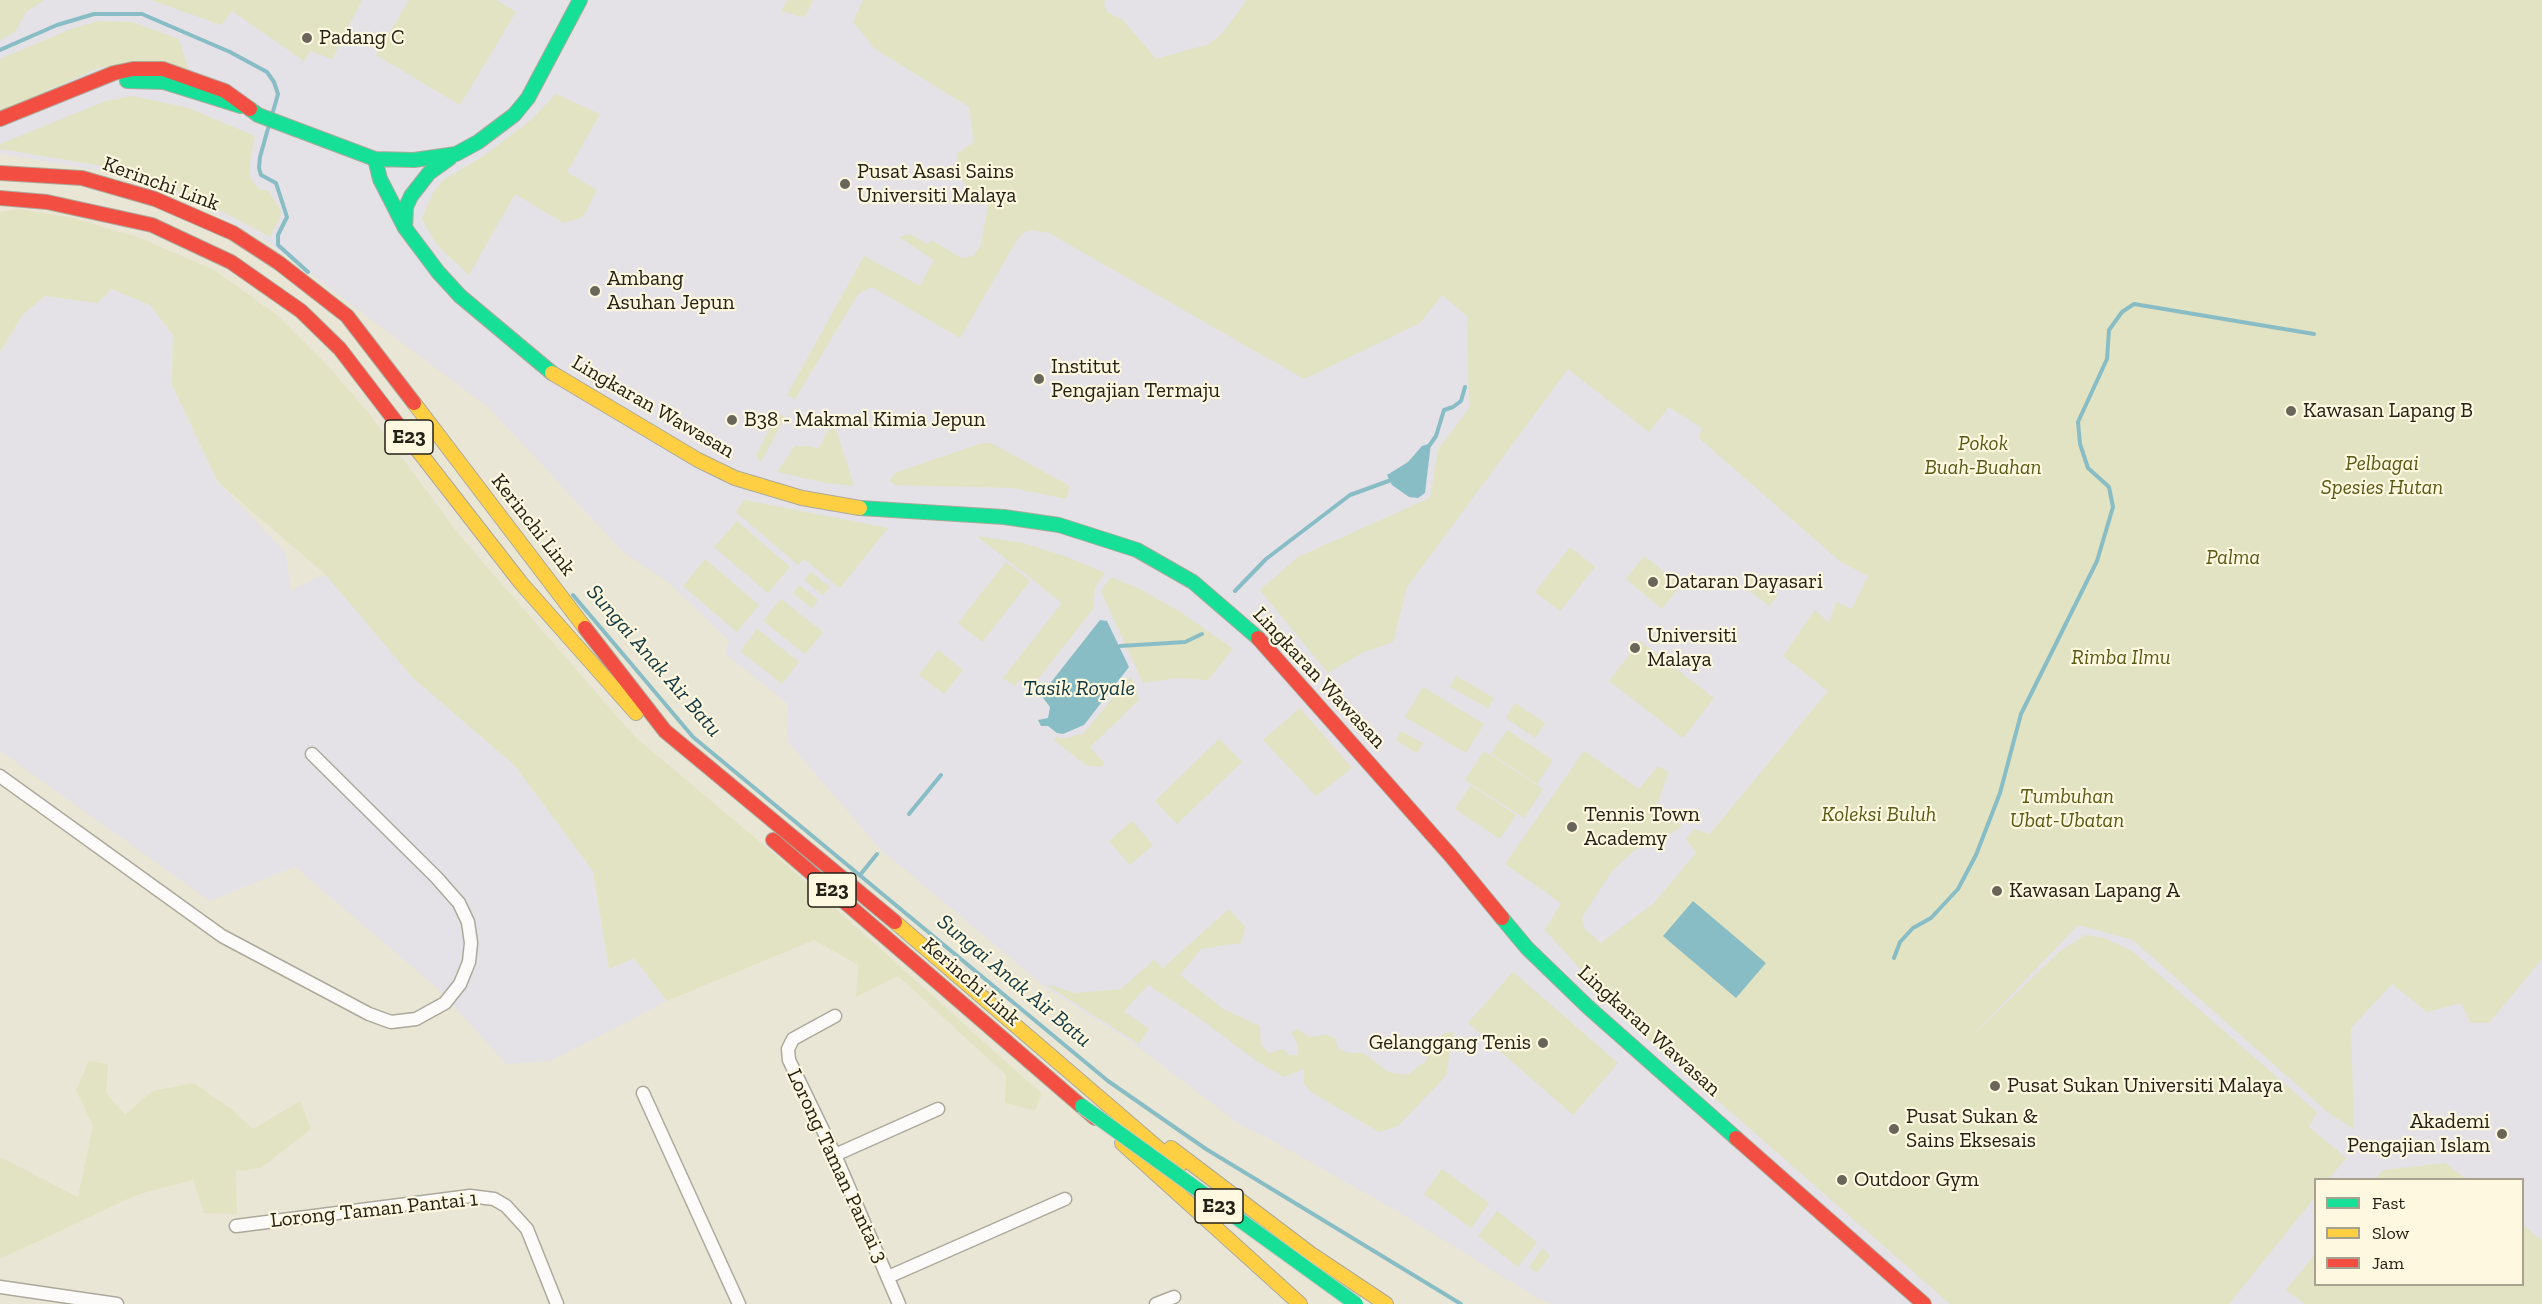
<!DOCTYPE html>
<html>
<head>
<meta charset="utf-8">
<style>
	body { margin:0 }
	#map { position:relative; width:2542px; height:1304px; overflow:hidden; background:#eae6d5; font-family:"Zilla Slab",serif }
	canvas { display:block }
	.legend { position:absolute; left:2314px; top:1178px; width:210px; height:108px; box-sizing:border-box; background:#fef8e0; border:2px solid #a7a28f; margin:0; padding:8px 10px; list-style:none; font-size:18px; color:#242116 }
	.legend li { display:flex; align-items:center; gap:12px; height:30px }
	.legend b { width:30px; border:2px solid #a7a28f }
</style>
</head>
<body>
<div id="map">
<canvas width="2542" height="1304"></canvas>
<ul class="legend">
<li><b style="height:8px;background:#16e098"></b>Fast</li>
<li><b style="height:8px;background:#ffcf43"></b>Slow</li>
<li><b style="height:8px;background:#f24e42"></b>Jam</li>
</ul>
</div>
<script>
const context = document.querySelector('canvas').getContext('2d');
context.lineJoin = 'round';
function paint(path, color) {
  context.fillStyle = color;
  context.fill(path, 'evenodd');
}
function poly(rows) {
  const path = new Path2D();
  for (const r of rows) {
    path.moveTo(r[0], r[1]);
    for (let i = 2; i < r.length; i += 2) path.lineTo(r[i], r[i + 1]);
  }
  return path;
}
function strokePath(path, color, width, dash) {
  context.strokeStyle = color;
  context.lineWidth = width;
  context.lineCap = dash ? 'butt' : 'round';
  context.setLineDash(dash || []);
  context.stroke(path);
}
function label(font, color, halo, rows, align = 'center') {
  context.font = font + ' "Zilla Slab",serif';
  context.lineWidth = 4.5;
  context.setLineDash([]);
  context.textBaseline = 'middle';
  context.strokeStyle = halo;
  context.fillStyle = color;
  for (const [text, x, y, turn = 0] of rows) {
    context.save();
    context.translate(x, y);
    context.rotate((+turn || 0) * Math.PI / 180);
    context.textAlign = isNaN(turn) ? turn : align;
    if (halo) context.strokeText(text, 0, 0);
    context.fillText(text, 0, 0);
    context.restore();
  }
}
paint(poly([
	[0,0,2542,0,2542,1304,1552,1304,1537,1298,1390,1207,1264,1136,1243,1127,1133,1043,1048,989,880,849,787,741,788,704,725,654,729,641,668,582,623,552,489,408,269,243,192,202,113,173,0,154],
	[2316,1180,2522,1180,2522,1284,2316,1284],
	[111,289,150,305,173,335,172,385,218,482,286,553,291,591,318,577,332,575,412,677,515,765,593,871,609,969,634,958,667,1001,551,1061,506,1064,437,988,295,867,210,901,0,751,0,352,23,314,45,296,98,303]
]), '#e4e2e6');
paint(poly([
	[0,0,44,0,26,12,15,32,0,40],
	[151,0,362,0,332,59,310,51,304,61,232,11,221,25],
	[409,0,496,0,516,12,460,105,376,55],
	[787,0,813,0,807,13,802,17,781,11],
	[863,0,1105,0,1104,5,1108,13,1123,20,1156,59,1209,44,1222,34,1247,0,2542,0,2542,959,2489,1023,2471,1023,2461,1003,2427,1012,2392,984,2351,1028,2354,1129,2330,1114,2133,940,2078,925,1967,1041,2059,952,2085,935,2104,938,2132,951,2317,1112,2309,1127,2346,1158,2329,1179,2316,1180,2315,1197,2229,1304,1950,1304,1612,1008,1594,984,1545,930,1561,903,1505,864,1584,751,1639,789,1658,766,1669,772,1653,815,1682,825,1677,830,1634,851,1612,871,1582,917,1585,930,1601,943,1654,903,1696,853,1686,839,1694,829,1710,834,1828,691,1783,656,1815,610,1829,623,1836,602,1852,609,1868,576,1841,562,1699,438,1702,428,1669,407,1649,432,1568,369,1407,587,1393,642,1362,653,1328,673,1260,590,1298,557,1430,498,1438,450,1469,408,1467,316,1442,295,1420,323,1304,379,1049,233,1033,230,1025,232,1018,238,960,338,872,287,858,294,795,399,787,395,864,256,920,286,934,260,899,237,910,234,927,244,933,241,961,258,973,256,980,247,988,207,988,201,969,189,961,179,956,168,958,153,974,142,969,107,875,49,853,22],
	[98,21,132,22,179,39,190,74,132,62,99,68,0,112,0,59,71,29],
	[556,94,600,114,567,172,597,190,583,217,564,223,515,194,469,275,437,245,422,219,433,193,442,181,485,155,531,120],
	[133,96,188,108,255,136,250,161,250,178,259,189,269,191,282,213,270,237,192,196,108,167,0,149,0,144,106,101],
	[18,209,73,218,140,238,214,270,277,315,329,367,367,411,461,537,634,736,779,858,1042,1094,1035,1110,1005,1103,1006,1075,898,976,856,997,858,965,814,940,667,1001,634,958,609,969,593,871,515,766,412,677,326,575,218,482,172,385,173,335,150,305,111,289,98,303,45,296,23,314,0,352,0,212],
	[777,413,785,417,761,462,756,456],
	[836,429,854,486,827,483,777,472,795,446,810,446,818,449,828,430],
	[982,443,991,443,1070,486,1066,499,1013,488,896,485,889,481,895,473],
	[744,500,888,528,840,588,804,559,798,565,736,512],
	[737,521,790,567,768,593,714,547],
	[977,536,1023,543,1064,556,1105,573,1095,587,1093,609,1031,688,1020,680,1015,686,1003,678,1062,603],
	[1570,547,1595,567,1560,611,1535,592],
	[1644,556,1681,585,1662,609,1626,579],
	[705,559,759,605,737,632,683,586],
	[1006,562,1030,581,982,642,958,623],
	[811,572,830,587,823,595,804,580],
	[1752,575,1778,595,1769,606,1743,586],
	[1111,577,1138,588,1182,613,1233,649,1208,680,1177,678,1143,683,1101,591],
	[799,585,818,600,812,608,793,593],
	[781,599,823,632,805,654,763,621],
	[757,629,799,662,782,684,740,651],
	[1640,641,1714,698,1683,738,1609,681],
	[938,650,963,670,944,694,919,675],
	[1131,676,1139,700,1090,747,1105,764,1099,767,1086,765,1054,740,1056,737,1065,739,1084,733],
	[1456,676,1494,698,1488,708,1450,687],
	[1423,687,1484,724,1466,753,1405,717],
	[1515,703,1545,723,1535,738,1506,718],
	[1300,708,1352,768,1316,796,1263,740],
	[1507,730,1553,760,1537,784,1491,754],
	[1401,731,1423,743,1417,753,1396,740],
	[1219,739,1242,762,1177,824,1155,801],
	[1484,751,1543,789,1524,818,1465,780],
	[1471,785,1516,815,1500,839,1455,809],
	[1132,821,1153,845,1130,865,1109,841],
	[1229,909,1245,927,1241,943,1201,949,1180,975,1225,1010,1260,1026,1261,1045,1269,1053,1283,1049,1289,1055,1297,1055,1298,1045,1291,1032,1297,1029,1309,1037,1327,1035,1335,1038,1339,1049,1349,1053,1364,1053,1388,1072,1408,1075,1427,1060,1435,1042,1444,1033,1454,1032,1446,1076,1398,1126,1379,1132,1311,1092,1304,1084,1304,1069,1284,1077,1258,1062,1199,1018,1148,985,1124,1011,1149,1029,1139,1044,1048,986,1050,985,1075,993,1121,989,1154,960,1163,968],
	[1513,972,1618,1063,1573,1115,1468,1023],
	[89,1061,108,1064,106,1093,125,1115,152,1091,194,1083,231,1109,253,1129,300,1101,311,1129,261,1168,236,1171,237,1214,204,1213,193,1180,136,1195,0,1259,0,1157,78,1197,93,1126,76,1090],
	[2445,1163,2466,1179,2375,1179,2383,1170],
	[1442,1169,1489,1203,1471,1228,1424,1194],
	[1497,1211,1537,1242,1518,1267,1478,1236],
	[2523,1225,2542,1241,2542,1304,2305,1304,2286,1290,2315,1254,2316,1284,2522,1284],
	[1542,1249,1550,1255,1537,1273,1529,1267]
]), '#e2e3c2');
paint(poly([
	[1431,443,1425,493,1418,498,1409,497,1392,485,1387,475,1408,462,1422,446],
	[1100,620,1107,621,1129,667,1084,725,1063,734,1057,733,1048,726,1041,726,1038,720,1048,718,1050,707,1041,695],
	[1693,901,1766,963,1736,998,1663,936]
]), '#89bdc6');
strokePath(poly([
	[0,50,57,25,94,14,142,14,230,52,267,72,274,82,278,94,272,115],
	[269,125,260,157,259,168,261,175,276,183,287,217,278,235,278,245,308,272],
	[1429,446,1436,436,1444,410,1453,407,1461,401,1465,387],
	[1235,591,1266,559,1350,495,1394,479],
	[573,595,693,737,1108,1081,1206,1149,1461,1304],
	[1120,646,1185,642,1202,634],
	[909,814,941,775],
	[860,875,877,854],
	[1894,958,1900,942,1913,928,1931,918,1958,889,1976,855,2000,793,2021,714,2097,561,2113,507,2109,487,2088,468,2080,444,2078,422,2107,359,2109,330,2122,312,2134,304,2314,334]
]), '#89bdc6', 4);
const street = poly([
	[0,776,222,936,369,1014,391,1022,416,1019,445,1003,460,984,469,962,471,943,468,922,459,903,437,878,312,754],
	[835,1016,793,1039,788,1049,789,1060,835,1155,899,1304],
	[643,1093,739,1304],
	[835,1155,938,1109],
	[236,1226,470,1196,494,1199,506,1206,527,1229,557,1304],
	[888,1277,1065,1199],
	[0,1287,117,1304],
	[1156,1304,1174,1297]
]);
const fast = poly([
	[127,81,164,82,241,106],
	[250,109,258,115,375,159,414,160,456,154,478,142,514,115,528,98,580,0],
	[375,159,380,179,405,228,438,272,460,296,552,373],
	[405,228,406,207,411,196,429,173,450,158],
	[860,508,1004,517,1059,525,1137,550,1193,582,1258,638],
	[1502,918,1527,948,1588,1007,1736,1138]
]);
const slow = poly([
	[552,373,698,460,735,478,802,498,860,508],
	[414,403,585,628],
	[399,426,521,583,636,713],
	[895,922,1179,1166],
	[1122,1143,1300,1304],
	[1171,1148,1311,1254,1386,1304]
]);
const jam = poly([
	[0,119,114,73,133,69,163,69,225,91,250,109],
	[0,173,82,178,155,199,233,233,279,263,347,316,414,403],
	[0,198,47,202,152,225,231,262,301,311,340,349,399,426],
	[585,628,665,731,895,922],
	[1258,638,1451,856,1502,918],
	[773,840,1095,1118],
	[1736,1138,1924,1304]
]);
strokePath(street, '#aca99c', 15);
strokePath(fast, '#aca99c', 16);
strokePath(slow, '#aca99c', 16);
strokePath(jam, '#aca99c', 16);
strokePath(street, '#fcfbf9', 12);
strokePath(fast, '#16e098', 14);
strokePath(slow, '#ffcf43', 14);
strokePath(jam, '#f24e42', 14);
const fastBridge = poly([
	[1082,1106,1356,1304]
]);
strokePath(fastBridge, '#c8c6bd', 16, []);
strokePath(fastBridge, '#16e098', 14);
for (const [x, y, r, color] of [
	[307,38,6,"#696659"],
	[845,184,6,"#696659"],
	[595,291,6,"#696659"],
	[1039,379,6,"#696659"],
	[2291,411,6,"#696659"],
	[732,420,6,"#696659"],
	[1653,582,6,"#696659"],
	[1635,648,6,"#696659"],
	[1572,827,6,"#696659"],
	[1997,891,6,"#696659"],
	[1543,1043,6,"#696659"],
	[1995,1086,6,"#696659"],
	[1894,1129,6,"#696659"],
	[2502,1134,6,"#696659"],
	[1842,1180,6,"#696659"]
]) {
  const dot = new Path2D();
  dot.arc(x, y, r, 0, 2 * Math.PI);
  context.fillStyle = color;
  context.fill(dot);
  strokePath(dot, '#fef8e0', 2);
}
for (const [x, y, w] of [
	[409,437,48],
	[832,890,48],
	[1219,1206,48]
]) {
  const box = new Path2D();
  box.roundRect(x - w / 2, y - 17, w, 34, 4.5);
  context.fillStyle = '#fef8e0';
  context.fill(box);
  strokePath(box, '#242116', 1.5);
}
label('bold 20px', '#242116', null, [
	["E23",409,437],
	["E23",832,890],
	["E23",1219,1206]
]);
label('21px', '#242116', '#fef8e0', [
	["Padang C",319,38],
	["Pusat Asasi Sains",857,172],
	["Universiti Malaya",857,196],
	["Ambang",607,279],
	["Asuhan Jepun",607,303],
	["Institut",1051,367],
	["Pengajian Termaju",1051,391],
	["Kawasan Lapang B",2303,411],
	["B38 - Makmal Kimia Jepun",744,420],
	["Dataran Dayasari",1665,582],
	["Universiti",1647,636],
	["Malaya",1647,660],
	["Tennis Town",1584,815],
	["Academy",1584,839],
	["Kawasan Lapang A",2009,891],
	["Gelanggang Tenis",1531,1043,"right"],
	["Pusat Sukan Universiti Malaya",2007,1086],
	["Pusat Sukan &",1906,1117],
	["Sains Eksesais",1906,1141],
	["Akademi",2490,1122,"right"],
	["Pengajian Islam",2490,1146,"right"],
	["Outdoor Gym",1854,1180]
], 'left');
label('21px', '#242116', '#fef8e0', [
	["Kerinchi Link",161,184,20],
	["Lingkaran Wawasan",653,407,30],
	["Kerinchi Link",533,525,52],
	["Lingkaran Wawasan",1319,678,47],
	["Kerinchi Link",971,982,41],
	["Lingkaran Wawasan",1649,1031,42],
	["Lorong Taman Pantai 3",837,1166,65],
	["Lorong Taman Pantai 1",374,1210,-6]
]);
label('italic 21px', '#575a15', '#fef8e0', [
	["Pokok",1983,444],
	["Buah-Buahan",1983,468],
	["Pelbagai",2382,464],
	["Spesies Hutan",2382,488],
	["Palma",2233,558],
	["Rimba Ilmu",2121,658],
	["Tumbuhan",2067,797],
	["Ubat-Ubatan",2067,821],
	["Koleksi Buluh",1879,815]
]);
label('italic 22px', '#123741', '#fef8e0', [
	["Sungai Anak Air Batu",654,661,49],
	["Tasik Royale",1079,689],
	["Sungai Anak Air Batu",1014,981,40]
]);
</script>
</body>
</html>
